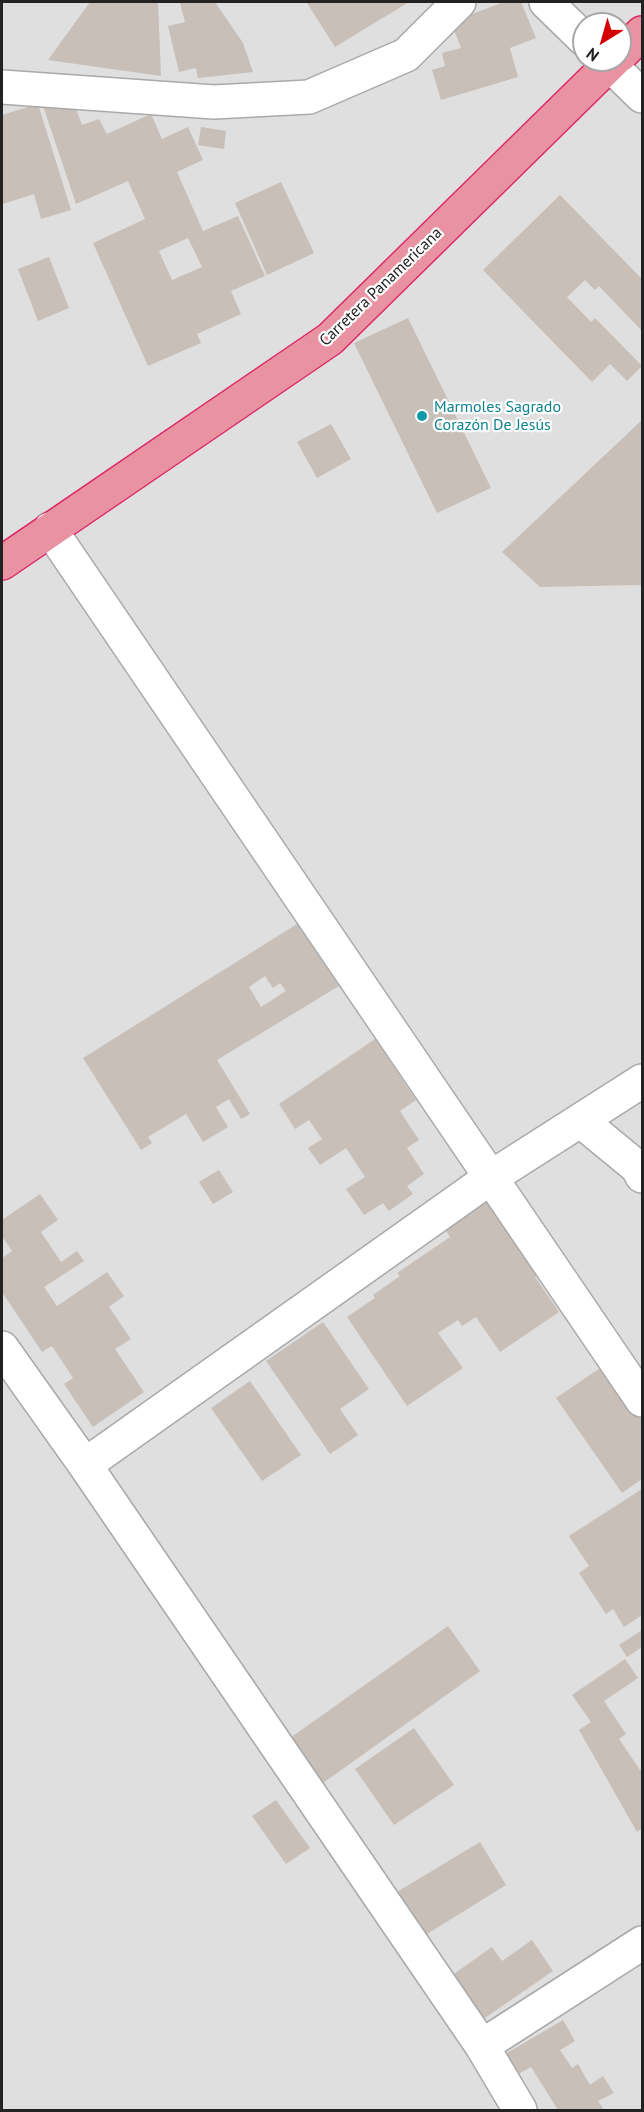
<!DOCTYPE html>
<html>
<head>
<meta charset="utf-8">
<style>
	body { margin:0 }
	#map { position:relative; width:644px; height:2112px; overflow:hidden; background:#f2efe9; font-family:"PT Sans",sans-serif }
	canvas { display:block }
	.frame { position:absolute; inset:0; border:3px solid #222; pointer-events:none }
	.north { position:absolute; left:572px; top:12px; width:60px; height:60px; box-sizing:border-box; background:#fff; border:2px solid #a7a7a7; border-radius:50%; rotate:217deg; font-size:16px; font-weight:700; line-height:24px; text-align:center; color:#222 }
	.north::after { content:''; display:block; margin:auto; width:21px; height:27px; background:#d40000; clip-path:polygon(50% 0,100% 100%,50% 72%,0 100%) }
</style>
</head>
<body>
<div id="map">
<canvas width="644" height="2112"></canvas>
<div class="frame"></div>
<div class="north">N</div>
</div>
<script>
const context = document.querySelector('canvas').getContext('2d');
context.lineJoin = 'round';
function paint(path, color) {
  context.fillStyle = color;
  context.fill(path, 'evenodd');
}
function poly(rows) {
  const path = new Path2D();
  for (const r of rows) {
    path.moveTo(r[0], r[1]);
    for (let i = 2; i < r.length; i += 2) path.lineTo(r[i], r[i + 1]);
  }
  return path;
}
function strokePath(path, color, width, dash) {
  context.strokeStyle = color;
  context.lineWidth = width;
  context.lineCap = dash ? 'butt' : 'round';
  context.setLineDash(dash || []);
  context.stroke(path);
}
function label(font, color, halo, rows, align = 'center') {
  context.font = font + ' "PT Sans",sans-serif';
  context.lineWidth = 4.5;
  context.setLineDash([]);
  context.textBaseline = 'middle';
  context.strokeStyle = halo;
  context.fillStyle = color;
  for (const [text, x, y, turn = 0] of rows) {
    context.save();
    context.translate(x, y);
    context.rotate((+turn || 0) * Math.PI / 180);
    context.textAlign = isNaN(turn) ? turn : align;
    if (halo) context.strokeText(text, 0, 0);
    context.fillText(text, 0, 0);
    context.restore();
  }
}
paint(poly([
	[2,2,642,2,642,2110,2,2110],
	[584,24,620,24,620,60,584,60]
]), '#e0dfdf');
paint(poly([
	[90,2,158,2,161,76,48,60],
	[188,2,215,2,243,43,253,72,198,78,196,68,179,72,168,26,185,22,180,3],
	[309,2,409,2,335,47,307,3],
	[504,2,521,2,536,38,510,48,518,77,441,100,432,70,445,66,442,53,461,48,451,22],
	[72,98,82,125,99,119,107,134,151,114,162,139,188,127,203,160,177,172,203,231,238,216,265,276,231,291,241,314,197,334,201,343,148,366,93,243,145,219,128,181,76,204,41,100],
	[188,238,202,267,172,280,159,251],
	[38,104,71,210,41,219,34,194,3,204,2,201,2,115],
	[201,127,226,131,224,149,198,145],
	[281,182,314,253,267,275,235,203],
	[560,195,642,279,642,331,599,286,595,290,585,280,567,297,591,322,595,318,642,366,627,381,610,364,592,382,483,270],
	[49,257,69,308,38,321,18,269],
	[408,318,491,488,437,513,354,343],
	[642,420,642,585,540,587,502,552],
	[331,424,351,459,317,478,297,442],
	[297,924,339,986,217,1060,250,1114,241,1119,229,1099,216,1107,228,1127,203,1142,186,1114,148,1137,152,1143,141,1150,83,1058],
	[265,976,273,988,280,983,286,991,261,1007,249,987],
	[375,1039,416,1100,400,1111,419,1140,407,1148,424,1174,407,1186,413,1194,389,1211,383,1203,364,1215,346,1189,365,1177,346,1148,320,1165,308,1148,322,1139,309,1120,295,1129,279,1104],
	[219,1170,233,1192,213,1204,199,1182],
	[40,1194,58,1220,41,1232,61,1262,77,1251,84,1261,44,1287,57,1306,107,1272,124,1296,109,1307,131,1339,115,1349,144,1392,93,1427,64,1384,73,1378,52,1346,42,1352,2,1292,2,1258,12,1251,2,1236,2,1220],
	[490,1194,543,1271,535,1277,559,1312,500,1352,476,1317,462,1326,458,1320,438,1333,463,1368,407,1406,347,1317,375,1298,373,1295,400,1276,397,1273,450,1237,443,1226],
	[323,1322,369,1389,340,1409,358,1435,330,1454,266,1361],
	[606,1364,642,1417,642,1479,622,1493,556,1398],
	[250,1381,301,1455,262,1481,211,1408],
	[642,1489,642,1615,624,1627,613,1609,606,1614,579,1573,589,1566,569,1536],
	[448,1626,480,1671,323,1783,290,1738],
	[642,1630,642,1647,627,1657,619,1645],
	[625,1659,638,1678,604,1701,626,1734,619,1739,640,1770,642,1768,642,1828,637,1832,579,1730,591,1722,572,1695],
	[414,1728,454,1785,394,1825,355,1769],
	[276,1800,310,1848,286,1864,252,1816],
	[480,1842,506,1885,424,1936,397,1892],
	[532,1940,553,1971,482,2020,451,1976,492,1947,502,1961],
	[563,2020,575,2041,560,2050,572,2068,578,2064,590,2085,603,2076,614,2093,598,2101,604,2110,558,2110,531,2067,515,2076,502,2056]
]), '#c7bfb8');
const minor = poly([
	[546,2,584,39],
	[605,60,642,96],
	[2,87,214,102,309,97,406,55,459,2],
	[50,529,642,1400],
	[581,1121,637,1167,642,1176],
	[2,1348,85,1465,482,2046,520,2110],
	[85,1465,490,1178,642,1081],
	[482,2046,642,1943]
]);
const highway = poly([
	[620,55,642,33],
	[2,563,330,339,614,60]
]);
strokePath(minor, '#a9a9a9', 36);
strokePath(highway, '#dc2a67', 36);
strokePath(minor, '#fff', 33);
strokePath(highway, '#e892a2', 33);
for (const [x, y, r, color] of [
	[422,416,6,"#0f9aa8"]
]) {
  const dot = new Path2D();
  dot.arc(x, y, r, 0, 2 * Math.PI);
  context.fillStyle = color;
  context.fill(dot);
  strokePath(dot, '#fff', 2);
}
label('16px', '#222', '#fff', [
	["Carretera Panamericana",381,287,-44]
]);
label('16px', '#0d838f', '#fff', [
	["Marmoles Sagrado",434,407],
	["Corazón De Jesús",434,425]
], 'left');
</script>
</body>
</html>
